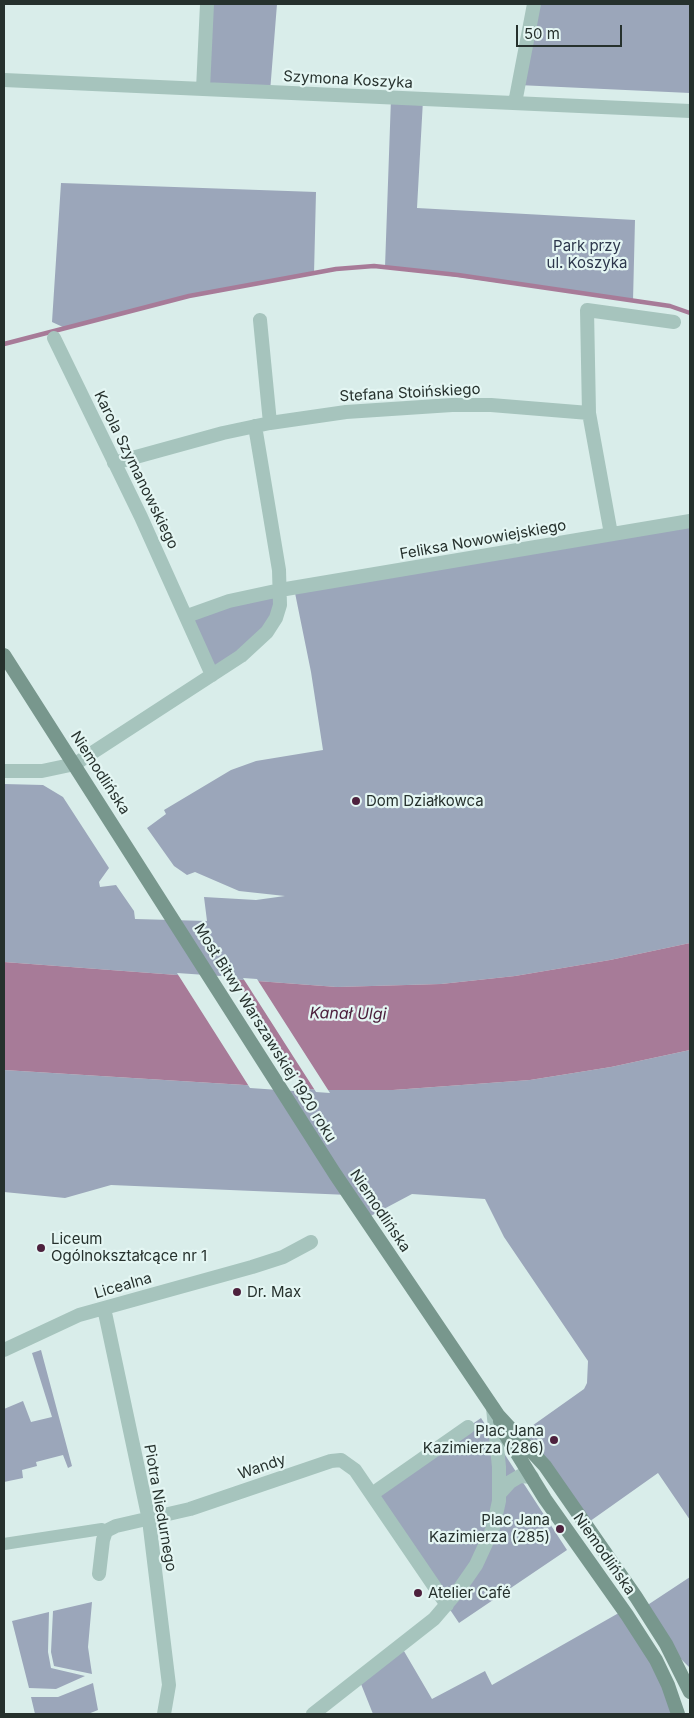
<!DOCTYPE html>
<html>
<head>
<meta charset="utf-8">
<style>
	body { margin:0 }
	#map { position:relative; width:694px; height:1718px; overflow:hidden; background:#d9edea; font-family:Inter,sans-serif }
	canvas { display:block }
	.frame { position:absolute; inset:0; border:5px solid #26312d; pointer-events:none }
	.scale { position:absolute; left:516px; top:25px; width:106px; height:22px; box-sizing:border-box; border:2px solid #26312d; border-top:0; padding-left:6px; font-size:15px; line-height:18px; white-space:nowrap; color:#26312d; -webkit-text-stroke:4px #e4f6f3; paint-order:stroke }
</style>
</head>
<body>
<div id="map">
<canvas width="694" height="1718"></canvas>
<div class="frame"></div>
<div class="scale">50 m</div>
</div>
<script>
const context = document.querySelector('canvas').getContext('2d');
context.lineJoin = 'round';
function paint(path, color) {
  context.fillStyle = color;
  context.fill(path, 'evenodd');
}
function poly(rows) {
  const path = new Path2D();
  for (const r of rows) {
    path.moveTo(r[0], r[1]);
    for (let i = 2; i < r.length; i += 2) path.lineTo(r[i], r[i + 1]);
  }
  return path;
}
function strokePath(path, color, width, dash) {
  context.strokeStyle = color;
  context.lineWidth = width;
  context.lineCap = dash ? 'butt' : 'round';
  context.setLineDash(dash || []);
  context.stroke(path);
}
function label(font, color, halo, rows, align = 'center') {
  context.font = font + ' Inter,sans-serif';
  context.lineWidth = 4.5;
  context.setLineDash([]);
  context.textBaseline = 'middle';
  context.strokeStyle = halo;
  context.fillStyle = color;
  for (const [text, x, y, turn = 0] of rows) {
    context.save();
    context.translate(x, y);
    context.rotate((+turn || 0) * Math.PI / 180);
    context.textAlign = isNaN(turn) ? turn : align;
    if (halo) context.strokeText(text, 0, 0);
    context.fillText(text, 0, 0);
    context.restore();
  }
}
paint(poly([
	[207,4,277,4,270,92,203,89],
	[534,4,690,4,690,93,518,85],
	[391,98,423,100,417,208,635,220,633,301,385,267],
	[61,183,316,192,314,274,189,296,65,328,52,322],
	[690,521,690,943,610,960,515,976,441,984,337,987,4,962,4,784,43,785,63,797,109,868,99,882,100,887,116,885,134,911,135,919,207,921,204,897,256,900,285,896,239,891,195,872,187,875,174,866,147,828,166,814,164,810,231,770,256,761,323,750,311,672,294,588],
	[280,590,276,618,212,675,187,616],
	[690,1050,690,1520,658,1473,586,1524,522,1433,584,1389,587,1383,588,1361,504,1237,485,1199,412,1194,365,1219,349,1195,111,1185,65,1198,4,1192,4,1070,325,1090,393,1090,530,1080,611,1067],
	[41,1350,72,1466,68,1468,63,1455,36,1462,37,1466,22,1470,23,1478,4,1482,4,1409,23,1401,31,1422,52,1417,32,1353],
	[481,1418,567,1550,459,1623,372,1494],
	[690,1577,690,1668,666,1644,643,1608],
	[92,1602,88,1647,92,1674,54,1666,51,1652,53,1611],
	[624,1610,678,1714,373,1714,359,1679,401,1646,432,1699,485,1671,492,1685],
	[49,1612,48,1652,51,1668,85,1676,56,1689,29,1688,12,1621],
	[93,1683,98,1710,88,1714,35,1714,31,1697,58,1697]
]), '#9ba6ba');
paint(poly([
	[690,943,690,1050,611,1067,530,1080,393,1090,325,1090,4,1070,4,962,337,987,441,984,515,976,610,960]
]), '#a77b98');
paint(poly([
	[177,973,235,977,308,1092,250,1088],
	[243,978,257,979,330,1093,316,1092]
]), '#d9edea');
strokePath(poly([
	[4,344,189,296,336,269,374,266,458,275,670,306,690,313]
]), '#a77b98', 4.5);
strokePath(poly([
	[4,1544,102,1529,106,1531]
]), '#a6c4bd', 12);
strokePath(poly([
	[4,80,690,111],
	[203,89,207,4],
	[515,103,534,4],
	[260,320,270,423],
	[54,338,141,517,212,675],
	[589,413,587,310,674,322],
	[114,463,223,433,270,423,346,412,452,405,491,405,589,413,611,534],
	[187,616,229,601,280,590,690,521],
	[75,764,241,656,267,632,276,618,280,605,279,570,255,426],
	[104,1308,149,1520,169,1685,164,1714],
	[4,1350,79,1315,252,1267,283,1257,311,1242],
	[500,1493,510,1482,520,1476,532,1477],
	[372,1494,468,1427],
	[99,1574,103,1540,106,1531,116,1526,190,1509,331,1461,341,1460,355,1470,447,1605],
	[313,1714,434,1619,458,1591,476,1565,493,1528,499,1501,499,1467,493,1408]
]), '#a6c4bd', 14);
strokePath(poly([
	[4,771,42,771,75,764]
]), '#a6c4bd', 14);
strokePath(poly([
	[4,655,335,1174,498,1415,545,1466,636,1597,666,1644,690,1692],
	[500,1421,505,1434,545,1499,627,1615,656,1660,668,1685,678,1714]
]), '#78978d', 14);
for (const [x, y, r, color] of [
	[356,801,5,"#4d213d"],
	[41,1248,5,"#4d213d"],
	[237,1292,5,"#4d213d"],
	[554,1440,5,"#4d213d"],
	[560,1529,5,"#4d213d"],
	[418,1593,5,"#4d213d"]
]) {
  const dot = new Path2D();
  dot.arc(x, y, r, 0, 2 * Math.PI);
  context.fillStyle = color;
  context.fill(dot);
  strokePath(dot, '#e4f6f3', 2);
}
label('15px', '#26312d', '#e4f6f3', [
	["Szymona Koszyka",348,80,3],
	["Stefana Stoińskiego",410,393,-3],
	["Karola Szymanowskiego",136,470,64],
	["Feliksa Nowowiejskiego",483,540,-10],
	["Niemodlińska",100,773,57],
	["Most Bitwy Warszawskiej 1920 roku",265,1033,58],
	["Niemodlińska",380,1211,56],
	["Licealna",123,1286,-16],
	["Wandy",262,1467,-19],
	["Piotra Niedurnego",160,1508,80],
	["Niemodlińska",604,1554,55]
]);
label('15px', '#2d374c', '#e4f6f3', [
	["Park przy",587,246],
	["ul. Koszyka",587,263]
]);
label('15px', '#26312d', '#e4f6f3', [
	["Dom Działkowca",366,801],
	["Liceum",51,1239],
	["Ogólnokształcące nr 1",51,1256],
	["Dr. Max",247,1292],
	["Plac Jana",544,1431,"right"],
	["Kazimierza (286)",544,1448,"right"],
	["Plac Jana",550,1520,"right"],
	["Kazimierza (285)",550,1537,"right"],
	["Atelier Café",428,1593]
], 'left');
label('italic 16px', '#4d213d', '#e4f6f3', [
	["Kanał Ulgi",348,1014,1]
]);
</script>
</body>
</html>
